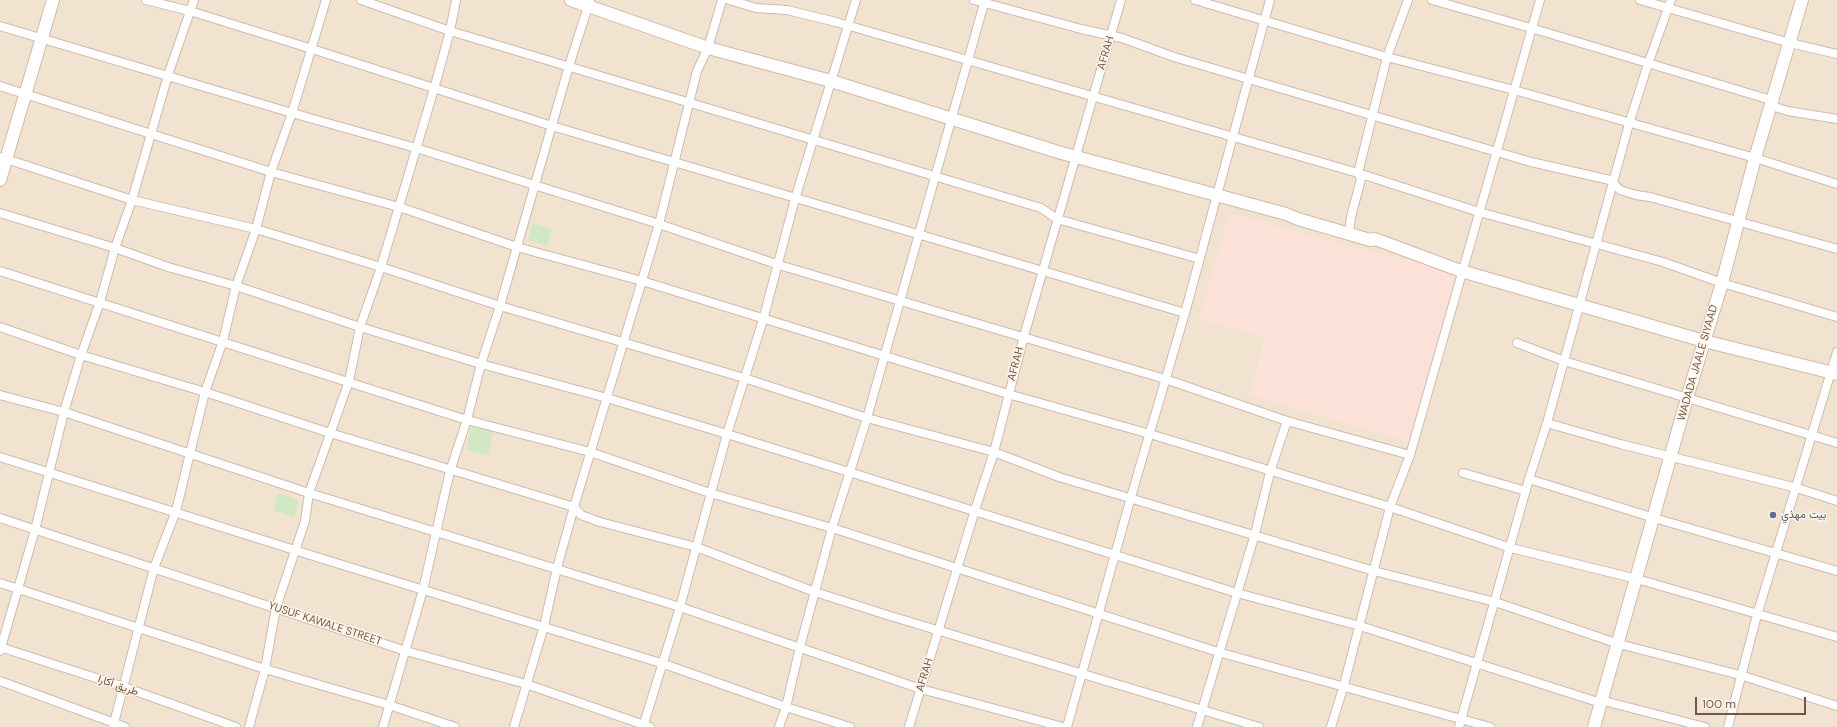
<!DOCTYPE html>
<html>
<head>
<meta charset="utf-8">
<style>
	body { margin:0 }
	#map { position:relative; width:1837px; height:727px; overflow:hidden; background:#fbf1e3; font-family:"DM Sans",sans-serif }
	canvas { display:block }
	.scale { position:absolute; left:1695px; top:697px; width:111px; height:18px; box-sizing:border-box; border:2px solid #71574a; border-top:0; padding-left:5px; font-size:12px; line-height:14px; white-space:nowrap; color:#71574a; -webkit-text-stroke:3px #fef5e8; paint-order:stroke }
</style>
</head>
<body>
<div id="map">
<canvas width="1837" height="727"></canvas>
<div class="scale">100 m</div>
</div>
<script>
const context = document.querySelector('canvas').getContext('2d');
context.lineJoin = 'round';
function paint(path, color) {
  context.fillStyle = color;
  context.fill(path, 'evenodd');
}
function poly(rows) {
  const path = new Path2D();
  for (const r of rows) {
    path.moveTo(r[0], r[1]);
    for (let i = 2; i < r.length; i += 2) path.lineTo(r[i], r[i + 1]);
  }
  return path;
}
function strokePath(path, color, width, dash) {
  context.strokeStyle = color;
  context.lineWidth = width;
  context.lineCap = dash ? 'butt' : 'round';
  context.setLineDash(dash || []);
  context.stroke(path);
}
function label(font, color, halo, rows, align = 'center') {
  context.font = font + ' "DM Sans",Vazirmatn,sans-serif';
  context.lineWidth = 3;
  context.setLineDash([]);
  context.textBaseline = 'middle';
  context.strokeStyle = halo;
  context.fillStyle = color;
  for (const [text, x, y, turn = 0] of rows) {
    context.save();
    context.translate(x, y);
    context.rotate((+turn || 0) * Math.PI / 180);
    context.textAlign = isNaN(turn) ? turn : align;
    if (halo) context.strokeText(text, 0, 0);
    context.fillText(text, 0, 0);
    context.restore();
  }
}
paint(poly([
	[0,0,1837,0,1837,727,0,727],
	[1360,249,1459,273,1250,395,1266,337]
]), '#f2e3d1');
paint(poly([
	[1229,213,1360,249,1459,273,1409,442,1250,395,1266,338,1199,318]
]), '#fbe1d7');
paint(poly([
	[533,223,552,229,547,246,528,240],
	[472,425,494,430,488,455,466,450],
	[278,493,299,500,294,517,273,510]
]), '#d2e8c2');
const street = poly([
	[146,0,190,11,312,49,552,126,1185,313],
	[361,0,450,31,1041,208,1057,219,1200,259],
	[729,0,756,8,787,10,836,22,1358,173,1479,212,1663,262,1722,283,1837,317],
	[974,0,1081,29,1122,38,1174,57,1531,162,1610,180,1620,190,1636,195,1650,197,1837,249],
	[1195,0,1387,57,1514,90,1755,158,1837,184],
	[1432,0,1531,28,1771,100,1775,107,1788,111,1837,119],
	[1640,0,1790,43,1837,54],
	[0,26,292,113,416,148,659,224,779,265,1165,379,1287,421,1410,455],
	[0,86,271,172,399,207,517,247,642,281,1008,394,1150,434,1390,507,1511,548,1637,579,1837,637],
	[0,157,132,200,256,229,381,267,500,306,744,378,867,418,994,452,1059,477,1374,571,1495,602,1619,644,1740,675,1837,706],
	[0,213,115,248,168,267,236,286,360,327,481,364,607,398,727,434,1237,593,1360,626,1601,703,1604,701,1705,727],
	[1349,234,1351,217,1361,179,1358,173,1387,57,1408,0],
	[0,271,467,420,590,452,710,493,832,528,1218,652,1490,727],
	[0,327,81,355,205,392,330,433,574,507,581,515,600,522,696,547,815,592,887,615,1259,727],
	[1517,343,1564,361,1837,443],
	[0,395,64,412,309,493,680,607,921,689,1063,727],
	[1547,423,1620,444,1797,488,1837,501],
	[0,457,323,559,664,664,786,707,850,727],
	[1463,473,1526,491],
	[1529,479,1654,518,1837,571],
	[0,518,406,651,526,684,650,727],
	[0,583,265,669,389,705,455,727],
	[0,647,124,687,236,727],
	[0,651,35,530,64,412,81,355,100,302,115,248,132,200,168,75,194,0],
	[0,681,125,727],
	[113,727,154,568,176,511,205,392,223,341,236,286,256,229,271,172,292,113,326,0],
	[249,727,265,669,276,608,305,521,309,493,349,381,360,327,381,267,434,89,450,31,456,0],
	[383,727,423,590,450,471,467,420,481,364,500,306,569,66,590,0],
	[514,727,544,626,557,568,574,507,659,224,697,71,708,48,722,0],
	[643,727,680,607,727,434,763,320,795,199,856,0],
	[779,727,786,707,800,647,832,528,867,418,985,0],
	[909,727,975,510,994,452,1024,336,1121,0],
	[1067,727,1131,497,1185,313,1270,0],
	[1197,727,1255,534,1270,472,1287,421],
	[1331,727,1344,685,1390,507,1410,455,1540,0],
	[1459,727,1529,479,1547,423,1629,124,1648,64,1671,0],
	[1728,727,1757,615,1837,352]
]);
const secondary = poly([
	[571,0,708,48,831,81,1058,152,1286,214,1298,219,1370,240,1375,239,1461,271,1704,341,1837,374],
	[0,180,53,0],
	[1594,727,1687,398,1722,283,1755,158,1802,0]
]);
strokePath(street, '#cebbad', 10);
strokePath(secondary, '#d0baaa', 14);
strokePath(street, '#fff', 8);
strokePath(secondary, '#fff', 12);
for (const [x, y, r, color] of [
	[1773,515,4,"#5c6f8a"]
]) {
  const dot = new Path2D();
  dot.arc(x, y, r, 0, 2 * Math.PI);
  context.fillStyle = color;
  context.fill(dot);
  strokePath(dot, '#fef5e8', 1.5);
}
label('11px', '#71574a', '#fef5e8', [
	["AFRAH",1106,53,-74],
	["WADADA JAALE SIYAAD",1698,363,-74],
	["AFRAH",1016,364,-75],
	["YUSUF KAWALE STREET",325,624,18],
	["AFRAH",925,675,-73],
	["طريق أكارا",118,686,19]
]);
label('11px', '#4e5e75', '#fef5e8', [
	["بيت مهذي",1781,515]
], 'left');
</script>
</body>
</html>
